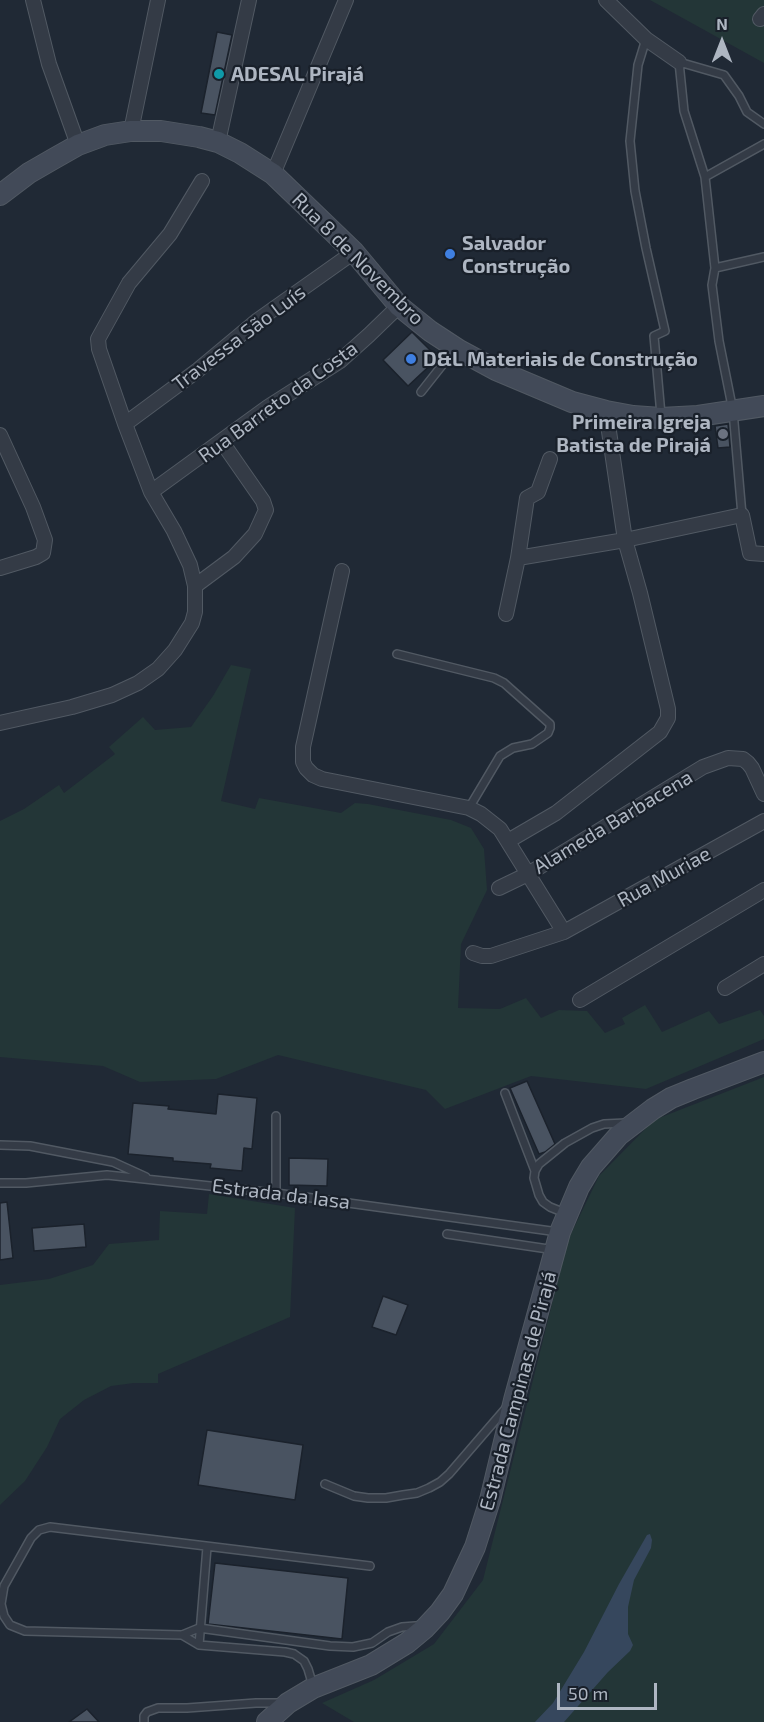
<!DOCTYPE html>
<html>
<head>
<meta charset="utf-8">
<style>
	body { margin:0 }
	#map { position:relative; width:764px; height:1722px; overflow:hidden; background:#202935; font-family:"Exo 2",sans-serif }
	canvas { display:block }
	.north { position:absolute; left:692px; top:12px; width:60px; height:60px; -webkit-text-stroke:4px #19202a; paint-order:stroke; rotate:0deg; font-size:16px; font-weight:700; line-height:24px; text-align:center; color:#aeb6c2 }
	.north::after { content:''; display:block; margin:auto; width:21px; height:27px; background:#aeb6c2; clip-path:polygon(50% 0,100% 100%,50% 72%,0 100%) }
	.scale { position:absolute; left:557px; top:1683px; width:100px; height:27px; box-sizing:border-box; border:3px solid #aeb6c2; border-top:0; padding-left:8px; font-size:18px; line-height:21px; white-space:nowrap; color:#aeb6c2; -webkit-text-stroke:4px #19202a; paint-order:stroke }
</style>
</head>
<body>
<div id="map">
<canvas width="764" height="1722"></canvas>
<div class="north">N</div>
<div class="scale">50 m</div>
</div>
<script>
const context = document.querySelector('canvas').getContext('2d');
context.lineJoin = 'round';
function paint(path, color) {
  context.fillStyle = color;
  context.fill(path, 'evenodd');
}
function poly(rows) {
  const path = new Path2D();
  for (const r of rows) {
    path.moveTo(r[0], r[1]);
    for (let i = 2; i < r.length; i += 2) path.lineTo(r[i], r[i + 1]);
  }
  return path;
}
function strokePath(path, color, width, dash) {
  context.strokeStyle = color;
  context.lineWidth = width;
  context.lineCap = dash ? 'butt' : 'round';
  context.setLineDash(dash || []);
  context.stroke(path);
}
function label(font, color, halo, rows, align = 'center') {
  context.font = font + ' "Exo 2",sans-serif';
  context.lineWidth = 4.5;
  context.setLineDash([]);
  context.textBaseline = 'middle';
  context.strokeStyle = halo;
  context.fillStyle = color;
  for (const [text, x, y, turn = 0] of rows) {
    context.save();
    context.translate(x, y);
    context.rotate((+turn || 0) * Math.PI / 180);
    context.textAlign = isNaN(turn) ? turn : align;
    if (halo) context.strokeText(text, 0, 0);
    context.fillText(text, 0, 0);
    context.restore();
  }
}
paint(poly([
	[650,0,764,0,764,63],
	[231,665,251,669,221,801,255,809,259,798,341,813,355,803,368,804,451,820,471,828,484,849,487,890,461,944,458,1008,500,1009,526,998,541,1018,559,1010,587,1011,605,1033,625,1024,622,1018,645,1005,662,1032,709,1011,719,1024,760,1010,764,1016,764,1039,646,1089,531,1076,445,1109,426,1090,278,1055,216,1079,140,1082,103,1066,0,1057,0,821,24,809,59,785,64,793,115,754,109,747,143,717,155,730,191,727,213,696],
	[764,1077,764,1722,354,1722,322,1703,374,1680,434,1644,483,1580,568,1240,599,1176,654,1120],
	[209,1194,295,1208,290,1317,158,1374,158,1383,134,1383,111,1386,84,1400,60,1419,47,1447,25,1481,0,1505,0,1285,49,1279,93,1265,109,1244,159,1240,160,1211,207,1214]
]), '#233637');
paint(poly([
	[650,1534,652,1540,651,1548,634,1580,628,1607,628,1634,633,1645,630,1651,608,1672,564,1722,535,1722,553,1703,584,1652,619,1584,647,1535]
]), '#36475d');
const building = poly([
	[217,32,232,35,215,115,201,113,217,32],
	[412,332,438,358,408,386,383,360,412,332],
	[728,424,730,447,718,448,715,426,728,424],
	[527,1081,555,1144,545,1152,539,1154,510,1088,527,1081],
	[218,1094,257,1098,252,1149,244,1148,242,1171,210,1168,211,1164,173,1161,173,1158,128,1154,133,1103,169,1106,168,1109,216,1114,218,1094],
	[289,1158,328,1159,327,1186,289,1185,289,1158],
	[7,1202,13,1258,0,1260,0,1203,7,1202],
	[84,1224,86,1247,34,1251,32,1228,84,1224],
	[383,1296,408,1305,396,1335,372,1327,383,1296],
	[207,1430,303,1445,295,1500,198,1485,207,1430],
	[215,1563,348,1578,342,1639,208,1624,215,1563],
	[87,1709,99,1722,69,1722,87,1709]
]);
paint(building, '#495361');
strokePath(building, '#1b222c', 1.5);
const lane = poly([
	[646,39,638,65,630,141,635,191,646,248,665,331,654,336,661,415],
	[705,177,764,144],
	[715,268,764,257],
	[421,392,455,349],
	[742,515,733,411,719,341,712,285,715,268,705,177,684,111,679,62,724,75,739,96,747,112,764,124],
	[397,654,494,678,504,683,550,724,550,728,548,733,532,744,513,748,500,756,469,808],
	[505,1093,535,1171],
	[0,1145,30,1146,113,1162,146,1177],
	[0,1183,26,1183,107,1175,276,1193,558,1232],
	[276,1193,276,1116],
	[565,1213,550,1207,543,1202,539,1195,534,1178,535,1171,539,1164,565,1143,592,1128,604,1124,626,1123],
	[447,1234,555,1250],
	[325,1484,354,1496,368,1498,386,1498,403,1495,417,1493,429,1488,440,1482,449,1474,506,1408],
	[370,1566,50,1527,39,1530,31,1538,4,1586,1,1604,4,1616,10,1625,25,1631,182,1635,199,1628,330,1646,353,1647,372,1643,388,1632,402,1627,415,1626,421,1627],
	[182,1635,199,1645,285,1652,294,1654,304,1661,308,1669,313,1686],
	[199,1645,207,1547],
	[144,1722,144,1716,147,1712,158,1708,187,1708,256,1703,282,1703]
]);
const street = poly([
	[33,0,49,64,78,145],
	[606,0,646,39,679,62],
	[760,19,764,14],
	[131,131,158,0],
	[218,142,249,0],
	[273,174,346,0],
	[125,424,198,370,258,320,354,252],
	[0,435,33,507,45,540,43,553,36,557,0,568],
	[151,492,268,407,340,361,369,335,399,306],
	[518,558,625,540,742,515,750,553,764,554],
	[342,571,303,747,303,762,306,768,313,775,322,779,469,808,481,814,500,829,564,932],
	[195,586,234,557,255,534,266,510,263,501,222,442],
	[506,614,518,558,527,498,538,492,550,459],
	[0,723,72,707,112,695,138,683,158,669,175,650,192,623,195,612,195,586,190,565,174,531,151,492,125,424,99,349,98,339,129,283,170,234,202,181],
	[508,841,556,813,660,732,668,718,668,709,640,593,625,540,606,411],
	[499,888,528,874,703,767,728,758,743,759,748,763,752,768,764,794],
	[473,953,482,956,491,956,564,932,764,821],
	[725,988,764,964],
	[580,1000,764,890]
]);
const secondary = poly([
	[0,195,29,173,55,158,78,145,105,135,131,131,161,131,199,137,218,142,240,153,273,174,354,252,399,306,430,331,459,350,496,370,572,402,606,411,633,416,661,418,698,416,764,406],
	[267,1722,288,1703,313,1688,371,1665,407,1643,425,1628,440,1612,453,1594,475,1547,490,1500,514,1400,560,1232,579,1187,591,1167,619,1135,653,1109,671,1098,693,1089,764,1062]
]);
strokePath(lane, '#515963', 10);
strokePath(street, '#515963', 16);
strokePath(secondary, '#515963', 22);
strokePath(lane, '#343b46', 7);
strokePath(street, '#343b46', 14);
strokePath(secondary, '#424a58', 20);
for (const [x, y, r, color] of [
	[219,74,6,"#0f9aa8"],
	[450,254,6,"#3f7fe0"],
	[411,359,6,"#3f7fe0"],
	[723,434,6,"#6b7280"]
]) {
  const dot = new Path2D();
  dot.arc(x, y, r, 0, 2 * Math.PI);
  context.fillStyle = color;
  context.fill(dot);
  strokePath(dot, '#19202a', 2);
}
label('bold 20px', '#aeb6c2', '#19202a', [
	["ADESAL Pirajá",231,74],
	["Salvador",462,243],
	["Construção",462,266],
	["D&L Materiais de Construção",423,359],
	["Primeira Igreja",711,422,"right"],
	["Batista de Pirajá",711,445,"right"]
], 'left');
label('20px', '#aeb6c2', '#19202a', [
	["Rua 8 de Novembro",358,259,45],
	["Travessa São Luís",239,338,-37],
	["Rua Barreto da Costa",278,402,-36],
	["Alameda Barbacena",613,822,-31],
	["Rua Muriae",664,877,-29],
	["Estrada da Iasa",281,1194,7],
	["Estrada Campinas de Pirajá",518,1391,-75]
]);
</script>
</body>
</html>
